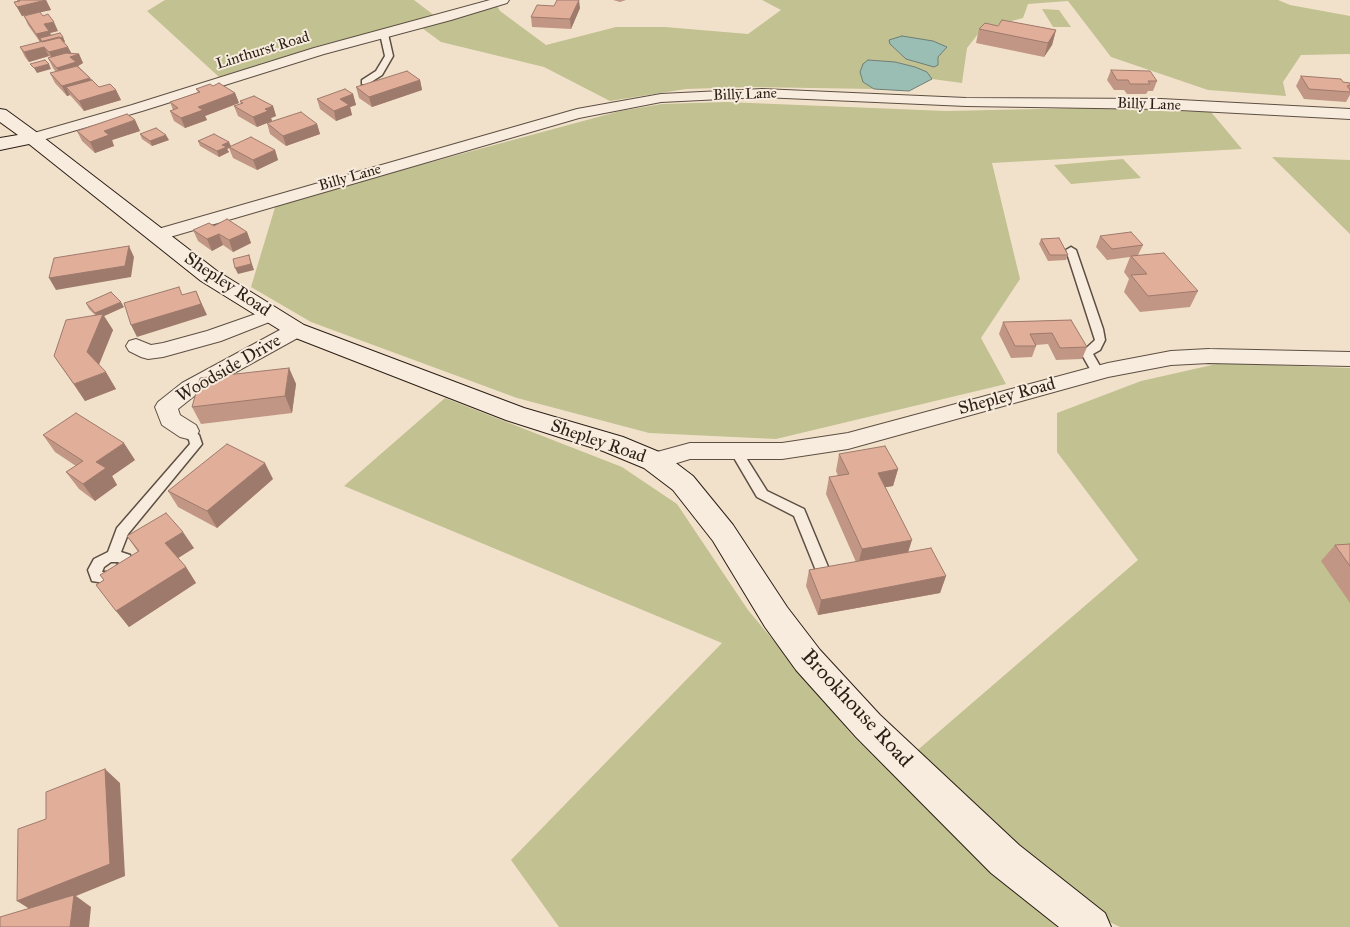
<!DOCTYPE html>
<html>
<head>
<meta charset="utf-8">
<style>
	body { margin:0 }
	canvas { display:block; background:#f2e1ca }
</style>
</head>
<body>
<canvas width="1350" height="927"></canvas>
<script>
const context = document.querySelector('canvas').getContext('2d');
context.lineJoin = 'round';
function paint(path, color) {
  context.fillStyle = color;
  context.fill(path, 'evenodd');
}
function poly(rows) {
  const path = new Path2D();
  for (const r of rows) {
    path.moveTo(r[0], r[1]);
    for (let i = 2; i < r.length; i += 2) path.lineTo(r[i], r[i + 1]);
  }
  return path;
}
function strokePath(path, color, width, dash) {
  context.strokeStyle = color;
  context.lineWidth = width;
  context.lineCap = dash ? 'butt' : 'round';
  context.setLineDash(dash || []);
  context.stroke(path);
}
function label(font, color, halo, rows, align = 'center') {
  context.font = font + ' "IM FELL Great Primer",serif';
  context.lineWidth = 4;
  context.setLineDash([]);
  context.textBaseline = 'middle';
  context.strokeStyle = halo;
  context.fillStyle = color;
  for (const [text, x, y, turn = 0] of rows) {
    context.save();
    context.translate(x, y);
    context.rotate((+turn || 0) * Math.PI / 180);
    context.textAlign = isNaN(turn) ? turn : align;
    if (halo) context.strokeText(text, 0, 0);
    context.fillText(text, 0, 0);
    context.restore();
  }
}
paint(poly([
	[165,0,414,0,435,16,321,45,219,77,147,11],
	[762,0,1278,0,1290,5,1350,16,1350,54,1301,55,1283,82,1286,96,1208,90,1111,57,1068,1,1028,4,1023,18,982,29,967,48,962,83,932,79,927,72,895,62,868,60,863,65,863,82,874,89,751,87,686,89,610,101,544,67,441,42,422,28,497,6,500,11,546,45,616,27,665,27,748,34,781,10],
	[1042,9,1059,10,1071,27,1053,27],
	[726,102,946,111,1084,108,1211,112,1242,149,992,163,1020,279,981,338,1006,384,776,439,649,433,517,398,311,322,251,287,276,204,620,111,662,104],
	[1272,157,1350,160,1350,234],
	[1123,159,1141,178,1071,184,1054,165],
	[1221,363,1350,368,1350,927,1120,927,1095,915,913,754,1138,560,1057,452,1057,413,1141,381],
	[445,398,622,467,677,504,748,610,852,735,968,849,1057,927,559,927,511,860,722,643,344,486]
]), '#c2c192');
const water = poly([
	[902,36,933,41,947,47,938,57,938,65,934,67,906,59,890,44,889,40,902,36],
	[868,60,895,62,915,67,927,72,932,79,909,91,874,89,863,82,860,72,863,64,868,60]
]);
paint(water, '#9bbeb4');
strokePath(water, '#6e7e75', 1);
const lane = poly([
	[384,32,388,34,393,56,382,75,368,84,362,84,362,80,376,71,385,56,380,34,384,32],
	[1071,247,1076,250,1103,329,1105,340,1100,350,1093,354,1104,373,1098,377,1094,376,1081,353,1095,340,1066,250,1071,247],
	[188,427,199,435,202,444,128,534,121,552,130,555,133,562,125,577,110,584,92,581,88,570,94,559,108,552,117,528,190,444,189,440,182,431,188,427],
	[111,562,119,562,115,569,109,572,102,572,104,567,111,562],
	[736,447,740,448,767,491,804,509,831,574,829,578,824,580,819,578,794,516,757,497,730,451,736,447]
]);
const street = poly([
	[490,0,509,0,507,3,451,20,324,54,142,111,39,141,27,141,25,138,27,135,132,105,314,48,490,0],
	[762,89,966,98,1161,99,1350,109,1350,119,1161,109,966,106,762,97,661,102,579,118,163,239,157,240,151,239,148,235,151,231,577,109,661,94,762,89],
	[270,309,277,311,280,315,277,319,221,341,163,357,148,359,141,357,129,351,126,346,129,341,136,339,151,345,163,343,207,331,270,309],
	[296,324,303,325,306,330,303,335,198,393,178,409,180,415,196,425,199,431,196,437,188,439,180,437,162,425,155,407,158,402,182,383,289,325,296,324],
	[1209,349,1350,352,1350,366,1209,363,1171,365,1108,377,848,449,782,459,690,459,654,470,646,467,642,461,646,455,690,443,782,443,848,433,1108,363,1171,351,1209,349]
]);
const secondary = poly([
	[0,109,6,110,39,134,217,271,304,325,524,408,623,437,664,454,693,476,733,525,787,607,820,650,880,715,1019,845,1105,913,1111,927,1059,927,991,873,856,737,796,670,765,627,713,541,673,490,644,468,603,451,506,420,288,335,201,281,29,144,0,150,0,138,18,135,0,122,0,109]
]);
strokePath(lane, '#5d4f43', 3);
strokePath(street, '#5d4f43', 2);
strokePath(secondary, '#2b1e16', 2);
paint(lane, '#f7ecdd');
paint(street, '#f7ecdd');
paint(secondary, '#f7ecdd');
paint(poly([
	[17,0,46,0,51,10,22,16,19,11,14,2,17,1],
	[613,0,626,0,620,2],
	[580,8,571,29,532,27,531,17],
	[24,16,43,16,58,31,50,33,51,35,63,37,65,42,64,42,71,53,79,54,83,63,78,66,99,87,116,90,121,100,84,111,70,95,67,96,55,83,50,73,56,72,53,68,48,58,50,57,49,56,29,62,25,57,20,47,40,42,28,25],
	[1002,20,1056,30,1052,45,1044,57,976,43,979,29,985,23,998,26],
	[1111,70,1157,81,1153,91,1148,91,1146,94,1127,94,1124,90,1114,90,1107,80],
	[1301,76,1350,83,1350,95,1346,102,1304,99,1296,86],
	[420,80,422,90,372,107,359,98,356,87],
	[213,86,235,93,239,103,205,116,207,120,185,128,174,121,170,111,173,110,170,102,198,92,196,89],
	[353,94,356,105,350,107,352,115,336,121,320,109,317,99],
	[240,101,273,106,276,116,271,118,272,121,257,127,238,116,234,106,241,104],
	[135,120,140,131,112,140,114,146,95,153,82,141,77,131],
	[267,123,317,124,320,134,286,146,270,134],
	[140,134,169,140,152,146,142,139],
	[198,141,229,142,231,146,275,150,278,160,257,170,233,158,229,148,227,149,229,152,219,157,200,146],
	[214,226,247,232,251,243,233,252,223,245,212,251,198,241,193,230],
	[1100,236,1143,245,1138,255,1198,291,1190,307,1140,312,1124,292,1129,279,1124,272,1130,257,1107,260,1096,247],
	[1041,239,1068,255,1066,260,1048,261,1039,244],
	[86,303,124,307,104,316,113,330,99,365,116,389,85,401,54,356,95,315,89,309],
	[1071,320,1087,347,1082,359,1056,360,1048,344,1036,345,1036,346,1032,357,1011,358,999,334,1003,322],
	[289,368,296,384,292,413,201,424,192,407],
	[43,435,135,460,112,476,117,485,95,501,79,489,66,472,76,466,55,452],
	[839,454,898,469,893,486,885,487,908,552,946,576,940,593,818,615,806,586,809,570,856,562,826,494,829,477,838,476,836,471],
	[273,479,217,528,178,507,168,491],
	[127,536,194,548,178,558,186,567,196,583,129,627,96,585,104,580,100,575,138,552],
	[1350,544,1350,603,1321,561,1335,545]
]), '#c29684');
paint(poly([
	[46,0,51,10,22,16,17,7],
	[579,0,580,8,571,29,570,19],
	[54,22,58,31,50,33,53,39,63,37,65,42,45,47,40,38,42,43,41,43,36,34,44,24],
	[1056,30,1052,45,1044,57,1048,43],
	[44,47,49,56,29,62,24,52],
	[68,47,73,56,79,54,83,63,78,66,81,72,62,78,49,52],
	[49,64,51,69,37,73,34,68],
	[90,78,95,88,66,87,70,95,67,96,62,86],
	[420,80,422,90,372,107,369,97],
	[116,90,121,100,84,111,79,101],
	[235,93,239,103,205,116,207,120,185,128,181,118,198,107],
	[353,94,356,105,350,107,352,115,336,121,334,111,340,99],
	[273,106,276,116,271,118,272,121,257,127,253,117,265,109],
	[135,120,140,131,112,140,114,146,95,153,90,142,104,131],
	[317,124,320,134,286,146,283,136],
	[166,135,169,140,152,146,150,141],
	[229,142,231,147,227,149,229,152,219,157,217,151,222,145],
	[275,150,278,160,257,170,253,160],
	[247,232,251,243,233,252,229,240],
	[219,234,223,245,212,251,207,239],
	[129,246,134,257,131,277,56,290,49,278],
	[249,255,254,270,238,274,235,268],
	[196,291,207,315,137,337,131,325],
	[121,302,124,307,104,316,113,330,97,369,87,352,99,319,95,313],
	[289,368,296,384,292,413,285,396],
	[106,372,116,389,85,401,74,384],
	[124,443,135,460,112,476,117,485,95,501,83,484,96,462],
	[265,463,273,479,217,528,207,511],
	[898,469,893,486,874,489,878,473],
	[183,532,194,548,175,560,165,543],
	[912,540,907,556,858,565,862,549],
	[186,567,196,583,129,627,116,611],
	[946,576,940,593,818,615,821,600],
	[105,769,120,783,125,876,76,896,91,907,89,927,70,927,36,913,17,901]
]), '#9e7a6c');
const building = poly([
	[19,0,46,0,17,7,14,2,20,1,19,0],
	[557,0,579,0,570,19,531,17,537,5,554,6,557,0],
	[40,12,43,16,48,14,54,22,44,24,49,31,36,34,24,16,40,12],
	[1002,20,1056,30,1048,43,979,29,985,23,998,26,1002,20],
	[60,33,63,37,42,42,40,38,60,33],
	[59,37,68,47,49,52,44,47,24,52,20,47,59,37],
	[66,53,79,54,70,57,76,62,57,68,48,58,66,53],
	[45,60,49,64,34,68,30,64,45,60],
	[77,66,90,78,62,86,50,73,77,66],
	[1111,70,1150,71,1157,81,1148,81,1150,84,1130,84,1128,80,1117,80,1111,70],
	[407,71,420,80,369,97,356,87,407,71],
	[1301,76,1341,79,1343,82,1350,83,1350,85,1347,86,1350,90,1350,92,1309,89,1301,76],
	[92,80,99,87,110,84,116,90,79,101,66,87,92,80],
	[219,83,235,93,198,107,203,110,181,118,170,111,178,108,170,102,200,92,196,89,210,84,213,86,219,83],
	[345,89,353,94,340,99,349,105,334,111,317,99,345,89],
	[254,96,273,106,265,109,268,111,253,117,234,106,243,103,240,101,254,96],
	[301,112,317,124,283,136,267,123,301,112],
	[127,114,135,120,104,131,109,135,90,142,77,131,127,114],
	[156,128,166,135,150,141,140,134,156,128],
	[214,134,229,142,222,145,227,147,217,151,198,141,214,134],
	[251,137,275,150,253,160,229,147,251,137],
	[227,219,247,232,229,240,219,234,207,239,193,230,209,223,214,226,227,219],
	[1131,232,1143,245,1112,249,1100,236,1131,232],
	[1059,238,1068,255,1050,255,1041,239,1059,238],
	[129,246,125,266,49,278,54,258,129,246],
	[1164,253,1198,291,1148,296,1131,275,1147,274,1131,256,1164,253],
	[249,255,251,264,235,268,233,259,249,255],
	[179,287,182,295,196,291,201,304,131,325,124,303,179,287],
	[111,292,121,302,95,313,86,303,111,292],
	[103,314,87,352,106,372,74,384,54,356,66,320,103,314],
	[1071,320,1087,347,1060,348,1052,333,1030,334,1036,346,1015,346,1003,322,1071,320],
	[289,368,285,396,192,407,200,378,289,368],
	[76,413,124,443,96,462,106,468,83,484,66,472,83,461,43,435,76,413],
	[227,444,265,463,207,511,168,491,227,444],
	[885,446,898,469,878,473,912,540,862,549,829,477,849,474,839,454,885,446],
	[166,513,183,532,165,543,186,567,116,611,96,585,104,580,100,575,139,551,127,536,166,513],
	[1350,544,1350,566,1335,545,1350,544],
	[931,548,946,576,821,600,809,570,931,548],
	[105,769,110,864,17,901,18,829,46,819,46,792,105,769],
	[74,895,70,927,0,927,0,917,74,895]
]);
paint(building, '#e1ae9a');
strokePath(building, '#9e7a6c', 1);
label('15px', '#2b1e16', '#f7ecdd', [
	["Linthurst Road",263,51,-17],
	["Billy Lane",745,95,-2],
	["Billy Lane",1149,105,2],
	["Billy Lane",350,178,-16]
]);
label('18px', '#2b1e16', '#f7ecdd', [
	["Shepley Road",227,285,34],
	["Woodside Drive",229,369,-30],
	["Shepley Road",1007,397,-15],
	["Shepley Road",598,442,19]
]);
label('21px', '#2b1e16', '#f7ecdd', [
	["Brookhouse Road",856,709,47]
]);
</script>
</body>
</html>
